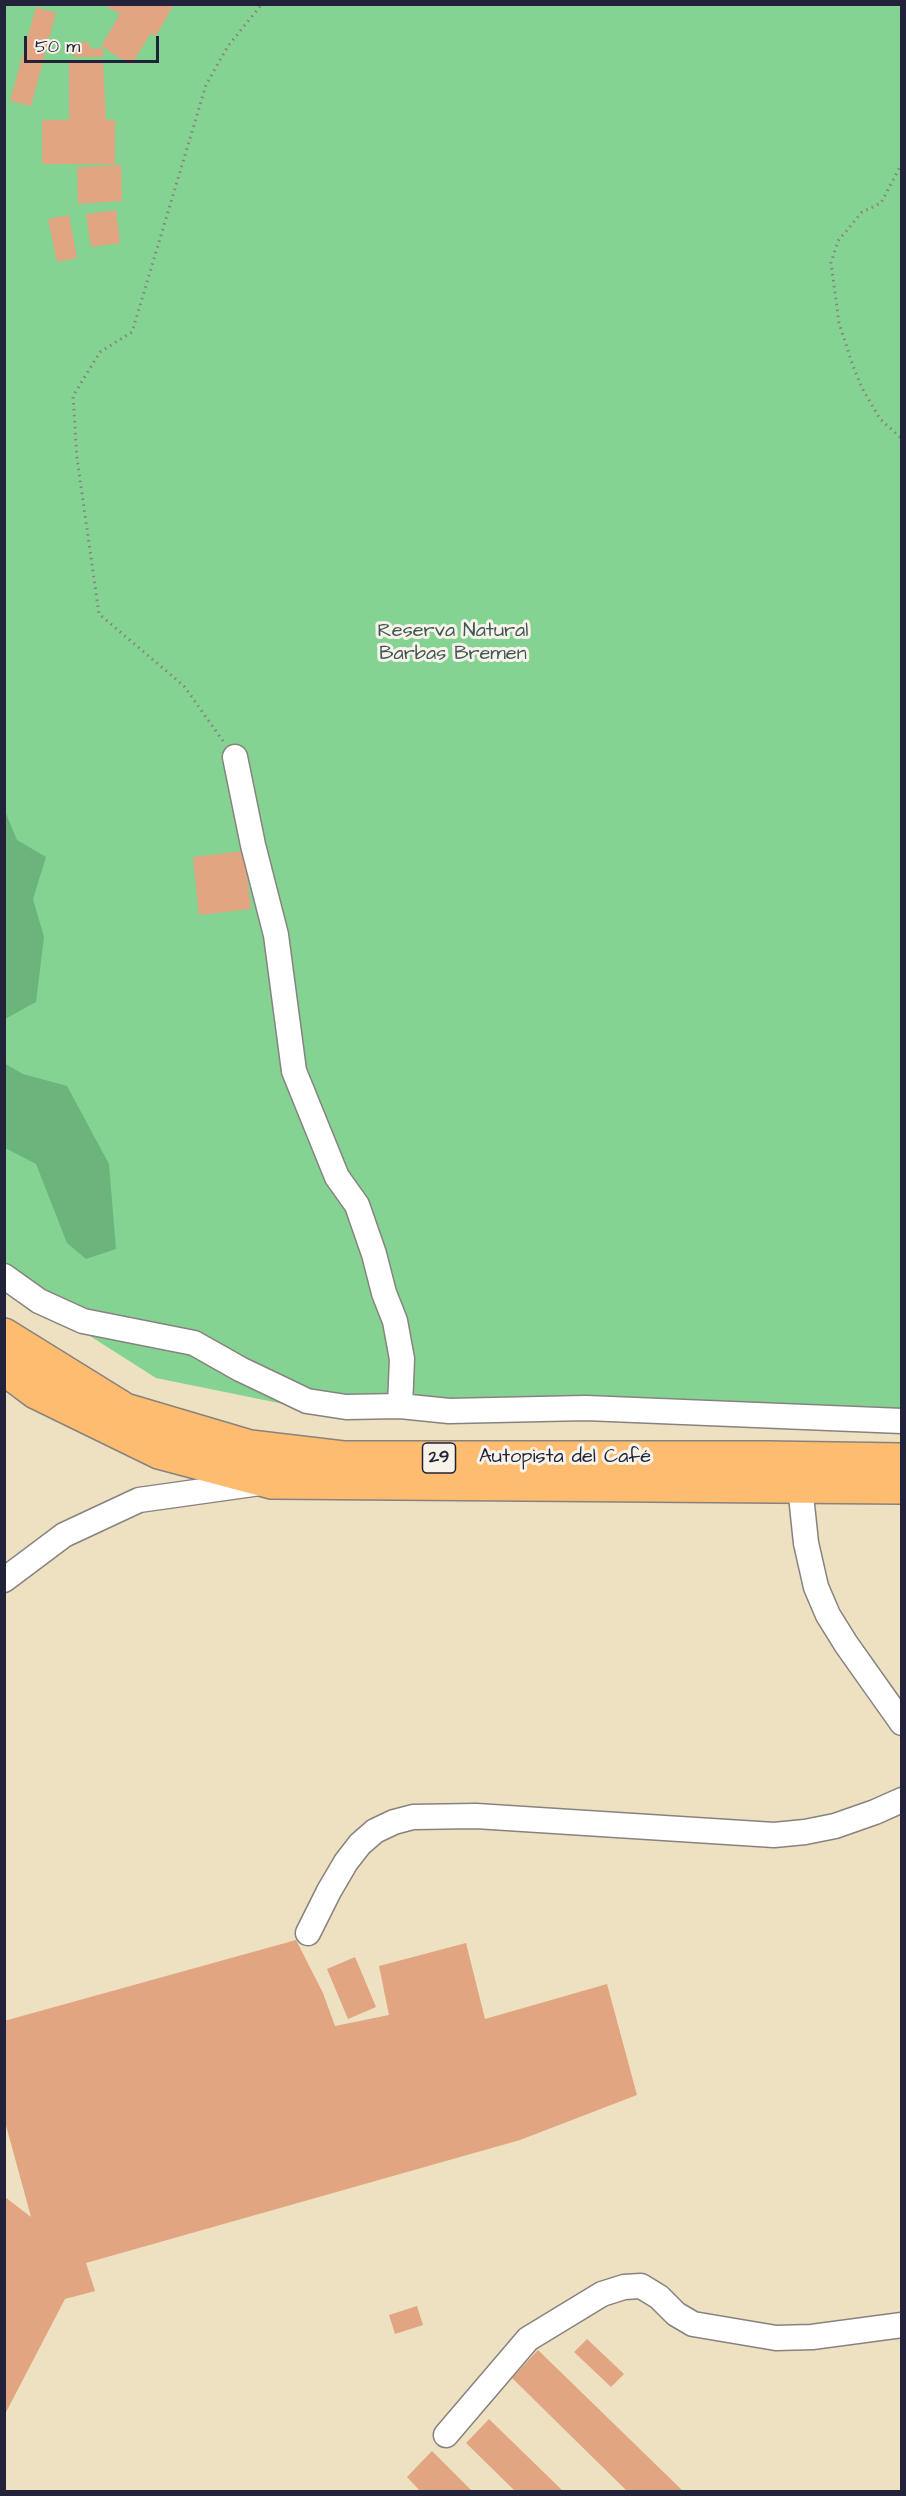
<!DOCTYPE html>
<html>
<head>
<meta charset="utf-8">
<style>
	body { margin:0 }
	#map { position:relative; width:906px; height:2496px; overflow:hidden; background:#eee1c2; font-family:"Architects Daughter",sans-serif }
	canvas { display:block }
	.frame { position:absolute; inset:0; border:6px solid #22223b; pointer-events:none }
	.scale { position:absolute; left:24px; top:36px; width:135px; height:27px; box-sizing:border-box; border:3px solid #22223b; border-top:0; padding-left:8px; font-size:18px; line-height:21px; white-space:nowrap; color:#22223b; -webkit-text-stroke:4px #f7f3e8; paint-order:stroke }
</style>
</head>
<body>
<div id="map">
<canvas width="906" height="2496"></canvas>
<div class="frame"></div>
<div class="scale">50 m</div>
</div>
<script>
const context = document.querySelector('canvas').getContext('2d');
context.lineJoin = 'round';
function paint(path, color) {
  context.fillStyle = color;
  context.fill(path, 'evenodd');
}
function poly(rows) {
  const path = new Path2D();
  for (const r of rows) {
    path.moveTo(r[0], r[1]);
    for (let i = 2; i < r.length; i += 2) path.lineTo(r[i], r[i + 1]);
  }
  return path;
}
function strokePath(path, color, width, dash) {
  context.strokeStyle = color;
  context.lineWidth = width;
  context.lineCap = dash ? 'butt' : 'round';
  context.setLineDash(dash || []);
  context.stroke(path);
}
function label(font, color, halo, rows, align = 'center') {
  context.font = font + ' "Architects Daughter",sans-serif';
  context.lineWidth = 6;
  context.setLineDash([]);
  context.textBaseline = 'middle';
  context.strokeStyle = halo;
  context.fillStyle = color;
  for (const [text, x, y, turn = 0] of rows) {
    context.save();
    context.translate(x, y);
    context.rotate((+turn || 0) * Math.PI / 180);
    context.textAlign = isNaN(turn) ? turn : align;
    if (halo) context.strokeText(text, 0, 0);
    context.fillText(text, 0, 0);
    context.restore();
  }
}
paint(poly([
	[5,5,901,5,901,1417,313,1410,156,1378,5,1282]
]), '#84d393');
paint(poly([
	[5,811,17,840,46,857,33,899,44,937,36,1002,5,1019],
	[4,1063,23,1074,67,1086,109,1164,116,1249,86,1259,67,1243,36,1164,5,1148]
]), '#6bb57d');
paint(poly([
	[102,4,174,4,156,36,151,33,131,65,101,46,120,14],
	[36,7,56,13,31,106,10,101],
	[88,42,91,49,102,48,104,57,74,57,71,44],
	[69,61,103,61,106,120,115,120,115,164,42,164,42,120,69,120],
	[121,165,122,201,78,204,77,167],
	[116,210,120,243,91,247,86,214],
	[69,215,77,258,57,262,48,219],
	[244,851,251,909,199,915,193,857],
	[296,1940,323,1993,335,2026,389,2015,379,1966,466,1943,485,2019,607,1984,637,2095,520,2140,86,2263,95,2291,65,2299,4,2416,5,2197,31,2217,4,2118,4,2021],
	[355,1957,376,2007,348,2019,327,1969],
	[417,2306,423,2325,395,2334,389,2315],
	[587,2339,624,2374,611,2387,574,2352],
	[538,2350,684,2492,628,2492,512,2378],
	[489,2419,564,2492,516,2492,466,2443],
	[432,2451,473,2492,421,2492,407,2477]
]), '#e1a581');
const minor = poly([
	[235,757,253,845,276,935,294,1071,337,1177,357,1205,374,1254,384,1293,395,1321,402,1359,400,1406],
	[4,1276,39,1301,83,1321,194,1343,240,1369,307,1401,346,1407,400,1406,449,1411,586,1408,902,1421],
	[800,1486,806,1543,816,1587,828,1615,846,1644,902,1723],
	[4,1580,64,1535,139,1500,260,1483],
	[308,1933,329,1891,346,1862,360,1844,375,1831,394,1822,413,1817,476,1816,774,1835,805,1832,835,1826,875,1812,902,1800],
	[446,2435,528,2339,602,2294,624,2287,641,2286,659,2297,676,2314,693,2324,776,2338,812,2337,902,2325]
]);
const highway = poly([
	[4,1335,125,1410,250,1447,343,1458,767,1458,902,1460],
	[4,1368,36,1392,159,1452,272,1482,902,1487]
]);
strokePath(minor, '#88827e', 27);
strokePath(highway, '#88827e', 36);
strokePath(poly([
	[902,163,881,203,862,212,838,241,831,263,839,323,853,366,862,388,880,419,902,439],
	[223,741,184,686,99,614,77,458,73,396,100,352,132,332,206,85,228,46,262,4]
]), '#88827e', 3, [1.5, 4.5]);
strokePath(minor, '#fff', 24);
strokePath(highway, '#fdbc6f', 33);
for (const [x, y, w] of [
	[439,1458,33]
]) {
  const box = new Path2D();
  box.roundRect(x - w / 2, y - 15, w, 30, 4.5);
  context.fillStyle = '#f7f3e8';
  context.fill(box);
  strokePath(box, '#22223b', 1.5);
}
label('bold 18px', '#22223b', null, [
	["29",439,1458]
]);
label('20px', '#3f5755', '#f7f3e8', [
	["Reserva Natural",453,632],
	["Barbas Bremen",453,655]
]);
label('20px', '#22223b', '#f7f3e8', [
	["Autopista del Café",565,1458]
]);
</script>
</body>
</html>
